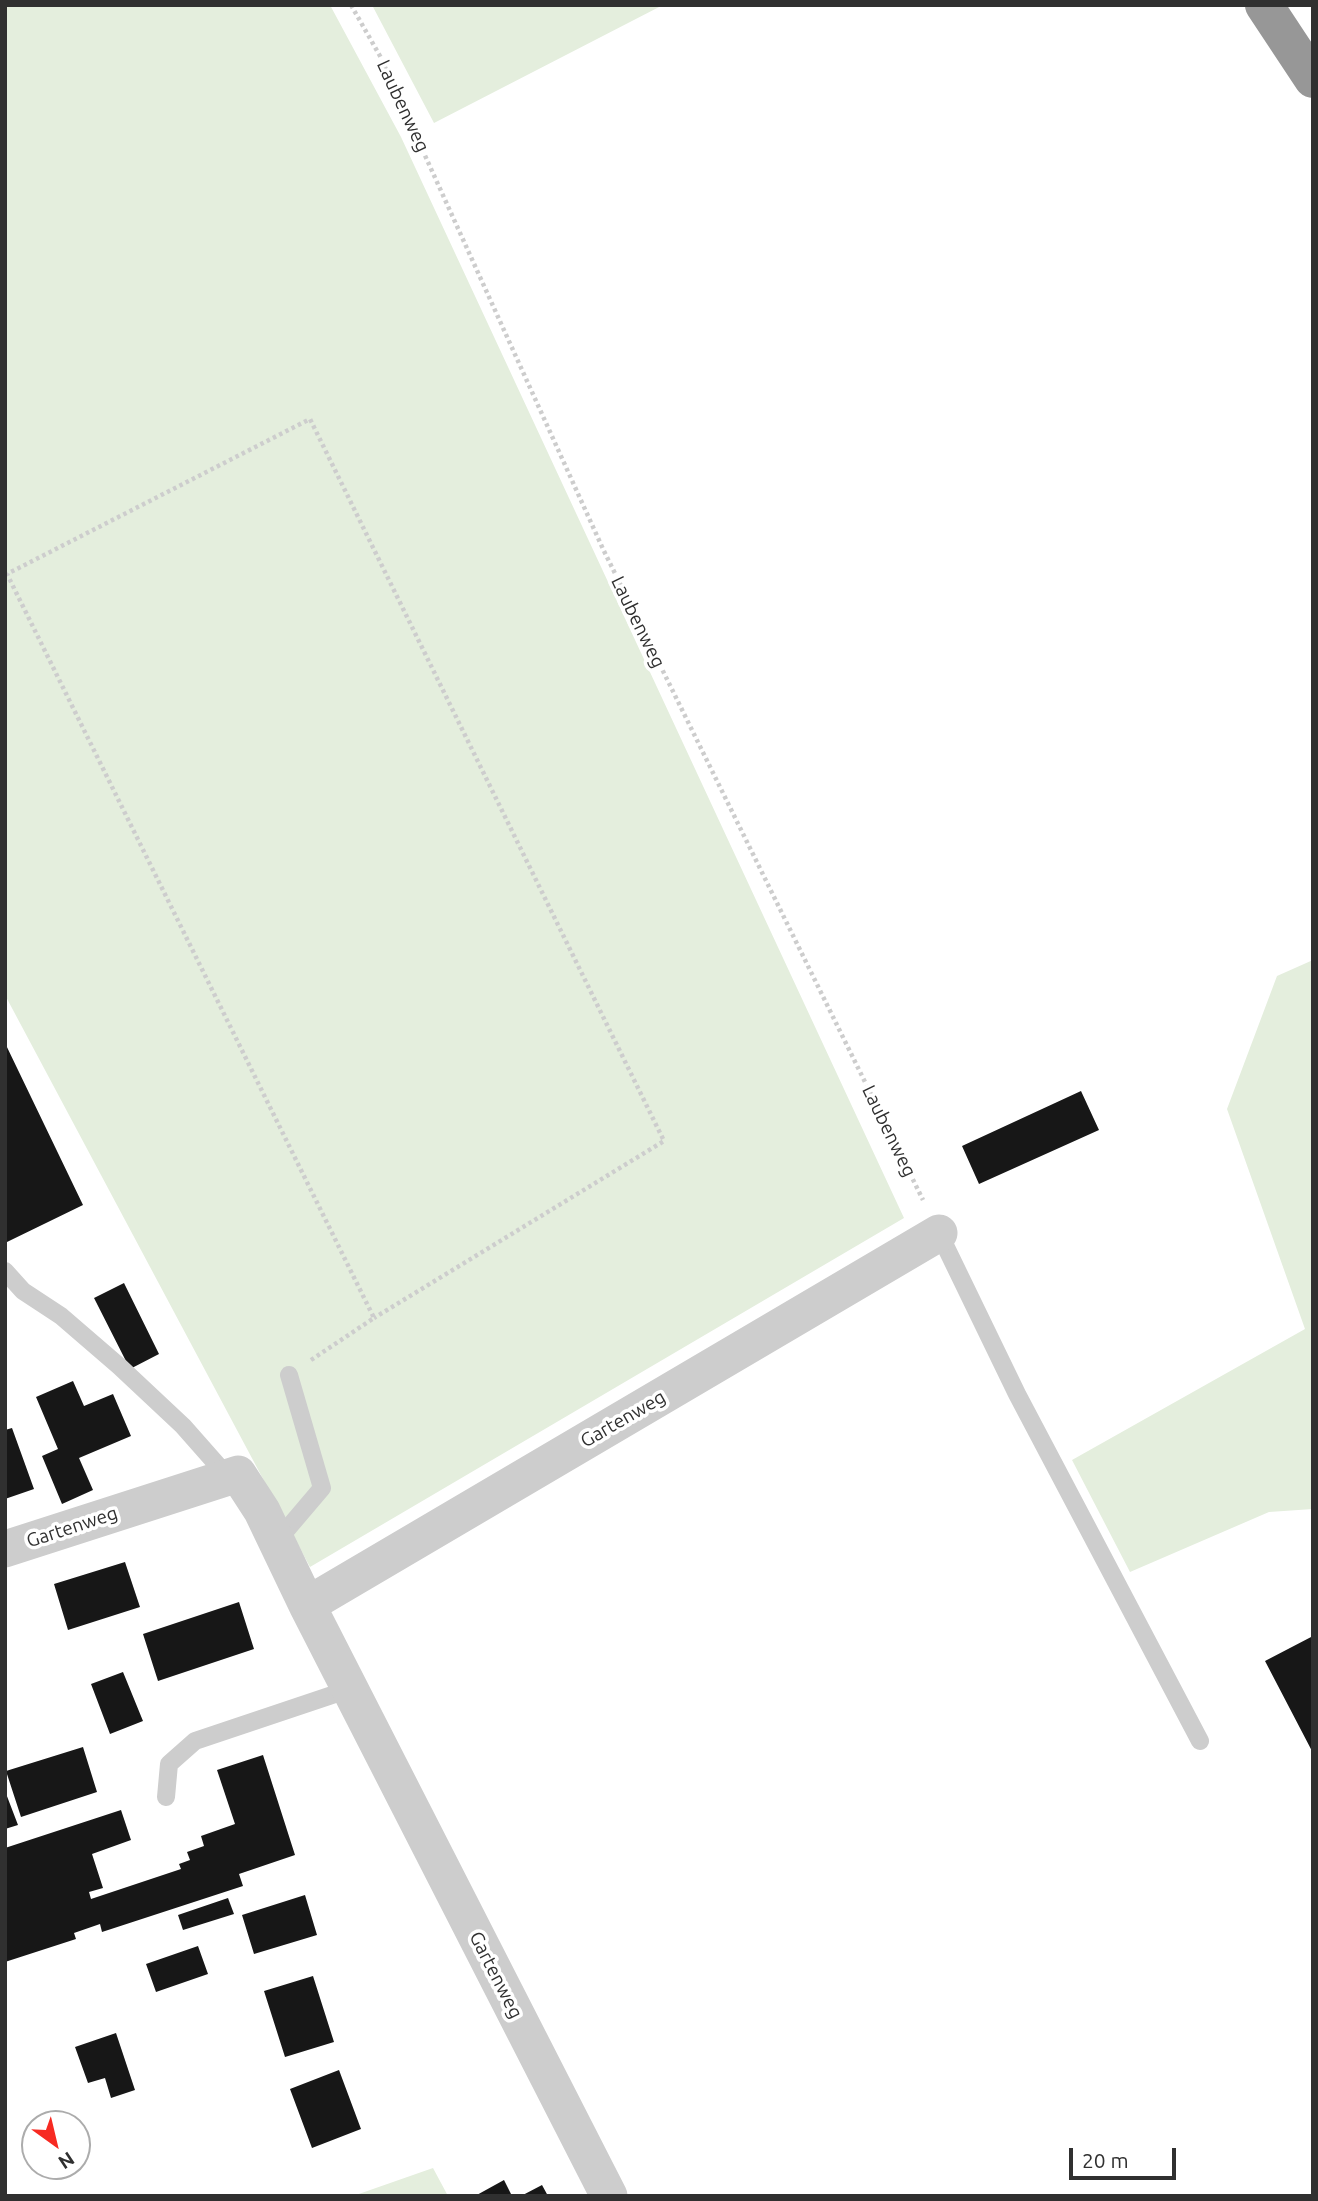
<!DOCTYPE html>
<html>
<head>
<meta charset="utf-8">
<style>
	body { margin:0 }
	#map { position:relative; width:1318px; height:2201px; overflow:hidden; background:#fff; font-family:Ubuntu,sans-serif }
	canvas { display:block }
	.frame { position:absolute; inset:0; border:7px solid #303030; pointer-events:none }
	.north { position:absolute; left:21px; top:2110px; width:70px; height:70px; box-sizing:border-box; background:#fff; border:2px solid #acacac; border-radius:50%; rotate:146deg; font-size:19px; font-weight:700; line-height:28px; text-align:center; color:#303030 }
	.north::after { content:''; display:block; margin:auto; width:24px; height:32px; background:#f72a22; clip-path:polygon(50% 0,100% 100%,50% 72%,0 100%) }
	.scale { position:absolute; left:1069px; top:2148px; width:107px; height:32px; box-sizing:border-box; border:4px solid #303030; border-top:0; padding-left:9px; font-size:21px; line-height:24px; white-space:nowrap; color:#303030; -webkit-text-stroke:5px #fff; paint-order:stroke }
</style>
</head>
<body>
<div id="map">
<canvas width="1318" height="2201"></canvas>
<div class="frame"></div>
<div class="north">N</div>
<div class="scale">20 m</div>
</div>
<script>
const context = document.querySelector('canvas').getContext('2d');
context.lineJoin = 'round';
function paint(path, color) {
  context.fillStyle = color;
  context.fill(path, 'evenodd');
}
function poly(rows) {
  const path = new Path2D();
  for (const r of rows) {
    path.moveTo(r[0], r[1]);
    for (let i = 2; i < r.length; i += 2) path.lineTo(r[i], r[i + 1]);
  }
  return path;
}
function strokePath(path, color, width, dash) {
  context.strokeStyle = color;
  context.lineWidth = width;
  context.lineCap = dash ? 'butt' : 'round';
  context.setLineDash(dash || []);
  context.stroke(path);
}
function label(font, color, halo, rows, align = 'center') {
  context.font = font + ' Ubuntu,sans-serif';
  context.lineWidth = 7;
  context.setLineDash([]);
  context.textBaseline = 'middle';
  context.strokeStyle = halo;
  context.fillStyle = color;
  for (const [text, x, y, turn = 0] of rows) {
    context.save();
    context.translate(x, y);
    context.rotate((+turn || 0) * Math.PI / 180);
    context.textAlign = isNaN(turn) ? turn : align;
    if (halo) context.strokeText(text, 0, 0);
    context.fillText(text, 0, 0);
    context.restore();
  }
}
paint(poly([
	[5,5,330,5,401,137,904,1218,310,1567,5,995],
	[372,5,663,5,434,123],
	[1313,960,1313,1509,1269,1512,1130,1572,1072,1460,1305,1329,1227,1109,1277,976],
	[433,2168,448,2196,353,2196]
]), '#e4eedd');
paint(poly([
	[5,1043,83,1205,7,1242,5,1238],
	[1081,1091,1099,1130,979,1184,962,1146],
	[124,1283,159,1354,130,1369,94,1298],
	[73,1381,84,1406,113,1394,131,1436,79,1458,93,1490,62,1504,42,1456,58,1449,36,1397],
	[12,1428,34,1489,5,1499,5,1430],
	[125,1562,140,1607,68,1630,54,1584],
	[239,1602,254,1649,158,1681,143,1634],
	[1313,1636,1313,1753,1265,1661],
	[123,1672,143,1721,110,1734,91,1684],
	[83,1747,97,1792,21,1817,6,1771],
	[263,1755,295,1855,239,1874,243,1886,102,1932,100,1924,74,1933,76,1939,5,1962,5,1848,121,1810,131,1840,92,1854,103,1888,89,1892,91,1899,181,1869,179,1864,190,1860,187,1852,204,1846,201,1836,235,1824,217,1770],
	[5,1791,18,1825,5,1829],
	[305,1895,317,1935,254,1954,242,1915],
	[228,1898,234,1914,183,1930,178,1915],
	[198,1946,208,1974,156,1992,146,1964],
	[313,1976,334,2042,285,2057,264,1991],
	[116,2033,135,2090,111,2098,105,2078,88,2083,75,2047],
	[339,2070,361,2129,312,2148,290,2089],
	[504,2180,512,2196,475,2196],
	[542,2185,548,2196,521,2196]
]), '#171717');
strokePath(poly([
	[351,5,380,56,603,549,923,1200],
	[311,1360,374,1318,7,574,310,419,664,1141,374,1318]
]), '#cdcdcd', 4.5, [3.5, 3.5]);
strokePath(poly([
	[939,1233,1017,1394,1200,1741],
	[5,1271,23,1291,61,1316,119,1366,183,1426,228,1477],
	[277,1541,322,1488,289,1375],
	[166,1797,169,1764,195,1741,350,1689]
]), '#cdcdcd', 18);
strokePath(poly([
	[5,1549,238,1474,262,1511,307,1605],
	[609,2196,307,1605,939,1233]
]), '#cdcdcd', 37);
strokePath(poly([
	[1264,5,1313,79]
]), '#979797', 38);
label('19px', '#303030', '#fff', [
	["Laubenweg",403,106,65],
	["Laubenweg",638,622,64],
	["Laubenweg",889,1131,64],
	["Gartenweg",623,1419,-30],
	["Gartenweg",72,1527,-18],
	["Gartenweg",496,1975,63]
]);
</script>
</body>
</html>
